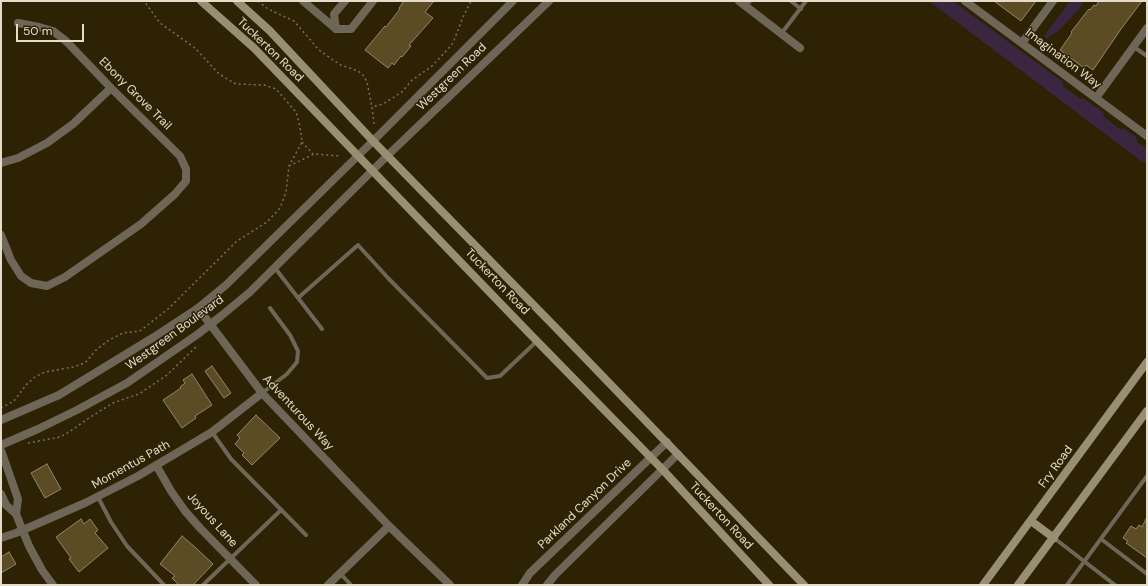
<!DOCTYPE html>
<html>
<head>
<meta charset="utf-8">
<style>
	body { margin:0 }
	#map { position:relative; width:1148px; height:586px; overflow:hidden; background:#2d2204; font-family:"DM Sans",sans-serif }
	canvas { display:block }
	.frame { position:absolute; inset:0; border:2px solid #e4ddcc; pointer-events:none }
	.scale { position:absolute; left:16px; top:24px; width:68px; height:18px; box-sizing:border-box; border:2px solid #e4ddcc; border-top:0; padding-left:5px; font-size:12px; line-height:14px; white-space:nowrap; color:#e4ddcc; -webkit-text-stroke:3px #2d2204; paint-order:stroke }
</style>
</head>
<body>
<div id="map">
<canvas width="1148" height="586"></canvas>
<div class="frame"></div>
<div class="scale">50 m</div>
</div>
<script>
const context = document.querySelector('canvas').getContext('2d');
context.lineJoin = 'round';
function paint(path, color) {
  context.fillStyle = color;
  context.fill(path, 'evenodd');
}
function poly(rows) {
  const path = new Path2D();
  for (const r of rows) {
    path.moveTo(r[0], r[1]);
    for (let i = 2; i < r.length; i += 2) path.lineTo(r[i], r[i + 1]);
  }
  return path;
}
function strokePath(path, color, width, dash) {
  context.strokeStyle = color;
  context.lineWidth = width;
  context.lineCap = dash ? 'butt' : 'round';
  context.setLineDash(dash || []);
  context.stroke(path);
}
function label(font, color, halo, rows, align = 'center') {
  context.font = font + ' "DM Sans",sans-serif';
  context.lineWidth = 3;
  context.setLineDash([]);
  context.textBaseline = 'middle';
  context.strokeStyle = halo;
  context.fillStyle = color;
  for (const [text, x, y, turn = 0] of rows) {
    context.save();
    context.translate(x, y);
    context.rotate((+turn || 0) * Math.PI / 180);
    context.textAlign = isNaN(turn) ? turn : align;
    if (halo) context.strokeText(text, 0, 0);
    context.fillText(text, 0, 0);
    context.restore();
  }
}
paint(poly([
	[929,1,953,1,1010,43,1063,82,1063,86,1080,99,1083,98,1103,112,1104,117,1121,130,1123,128,1136,137,1137,142,1147,149,1147,163,1140,160],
	[1070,1,1084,1,1079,9,1059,30,1046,39,1044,36]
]), '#3b2641');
const building = poly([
	[404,1,434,1,425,12,433,18,409,45,411,46,402,57,401,56,394,65,392,63,388,68,365,50,385,26,386,27,400,9,399,8,404,1],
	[994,1,1036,1,1021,21,994,1],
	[1099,1,1142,1,1121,29,1093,70,1086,65,1084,68,1060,50,1072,33,1071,32,1089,9,1090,10,1094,5,1096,6,1099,1],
	[212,366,231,393,224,398,205,371,212,366],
	[192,374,212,405,195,416,196,418,182,428,163,400,181,388,180,387,185,383,183,380,192,374],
	[256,415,280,438,252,465,242,455,244,453,235,444,240,438,237,435,256,415],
	[47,464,61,489,45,498,31,473,47,464],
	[1147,517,1147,558,1126,543,1128,541,1123,538,1131,526,1136,529,1139,525,1142,527,1147,517],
	[81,519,84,524,90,519,98,530,95,533,108,548,79,572,69,559,71,558,56,537,81,519],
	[182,536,196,548,213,564,193,585,179,585,172,578,175,576,160,564,182,536],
	[9,552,16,564,1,573,1,557,9,552]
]);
paint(building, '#5b4c26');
strokePath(building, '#948767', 1);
strokePath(poly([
	[258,1,268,9,294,21,319,50,333,60,341,65,358,71,363,75,367,82,372,107],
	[374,124,372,107,383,104,402,92,412,80,431,67,448,49,453,43,463,17,471,1],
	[302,142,313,154],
	[289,166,314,154,340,156],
	[1,408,14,401,26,385,35,377,45,372,73,367,85,363,96,350,109,340,123,333,140,331,168,309,237,241,267,222,280,208,286,192,289,166,302,142,300,127,296,112,276,89,264,85,236,84,219,74,195,48,160,23,144,1],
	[28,443,60,437,69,432,92,416,113,403,139,394,167,375,198,345]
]), '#7b7159', 1.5, [2, 3]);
strokePath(poly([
	[791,1,801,9],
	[746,6,750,1],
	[781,34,806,1],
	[1134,47,1147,56],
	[275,268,322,329],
	[298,298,358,245,388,278,487,378,500,376,537,341],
	[262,393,287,374,297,362,298,351,290,335,270,308],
	[212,432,231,459,306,535],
	[98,497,111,522,127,546,164,585],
	[1054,538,1115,585],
	[1101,539,1147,574],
	[340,573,351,585],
	[203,585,281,510],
	[1067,585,1147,476]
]), '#6e6757', 4);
strokePath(poly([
	[303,1,336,29],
	[739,1,800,48],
	[965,1,1147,136],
	[336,29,351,29,373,1],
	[336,29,334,14,345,1],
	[1022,43,1053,1],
	[1096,98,1147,28],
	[1,163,18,158,47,143,73,124,111,88],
	[1,235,11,260,21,276,31,283,47,286,65,277,141,224,175,194,186,181,186,169,180,156,111,88,66,41,53,31,39,27,18,23],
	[198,308,262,393,389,526,450,585],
	[156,465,171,491,185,511,200,528,256,585],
	[1,538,16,533,85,503,138,476,212,432,262,393],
	[328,585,389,526]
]), '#6e6757', 8);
strokePath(poly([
	[1,420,59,395,154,337,198,308,226,285,373,141,513,1],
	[1,445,38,429,77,410,127,383,198,334,221,316,250,292,387,156,549,1],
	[1,450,18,499,16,514],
	[1,494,6,505,16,514,29,546,42,570,53,585],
	[522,585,530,573,667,442],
	[547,585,555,575,678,454]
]), '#6e6757', 8);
strokePath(poly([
	[201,1,254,48,529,333,663,470,769,585],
	[237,1,270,31,373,141,559,331,804,585],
	[1031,521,1054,538],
	[983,585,1147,362],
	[1018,585,1147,411]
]), '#988e73', 8);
label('12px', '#e4ddcc', '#2d2204', [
	["Tuckerton Road",270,50,44],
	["Imagination Way",1063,59,37],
	["Westgreen Road",452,77,-44],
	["Ebony Grove Trail",135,94,45],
	["Tuckerton Road",497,282,46],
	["Westgreen Boulevard",175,333,-36],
	["Adventurous Way",298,413,47],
	["Momentus Path",131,465,-29],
	["Fry Road",1056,467,-54],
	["Parkland Canyon Drive",585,504,-44],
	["Tuckerton Road",721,516,47],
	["Joyous Lane",212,520,48]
]);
</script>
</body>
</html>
